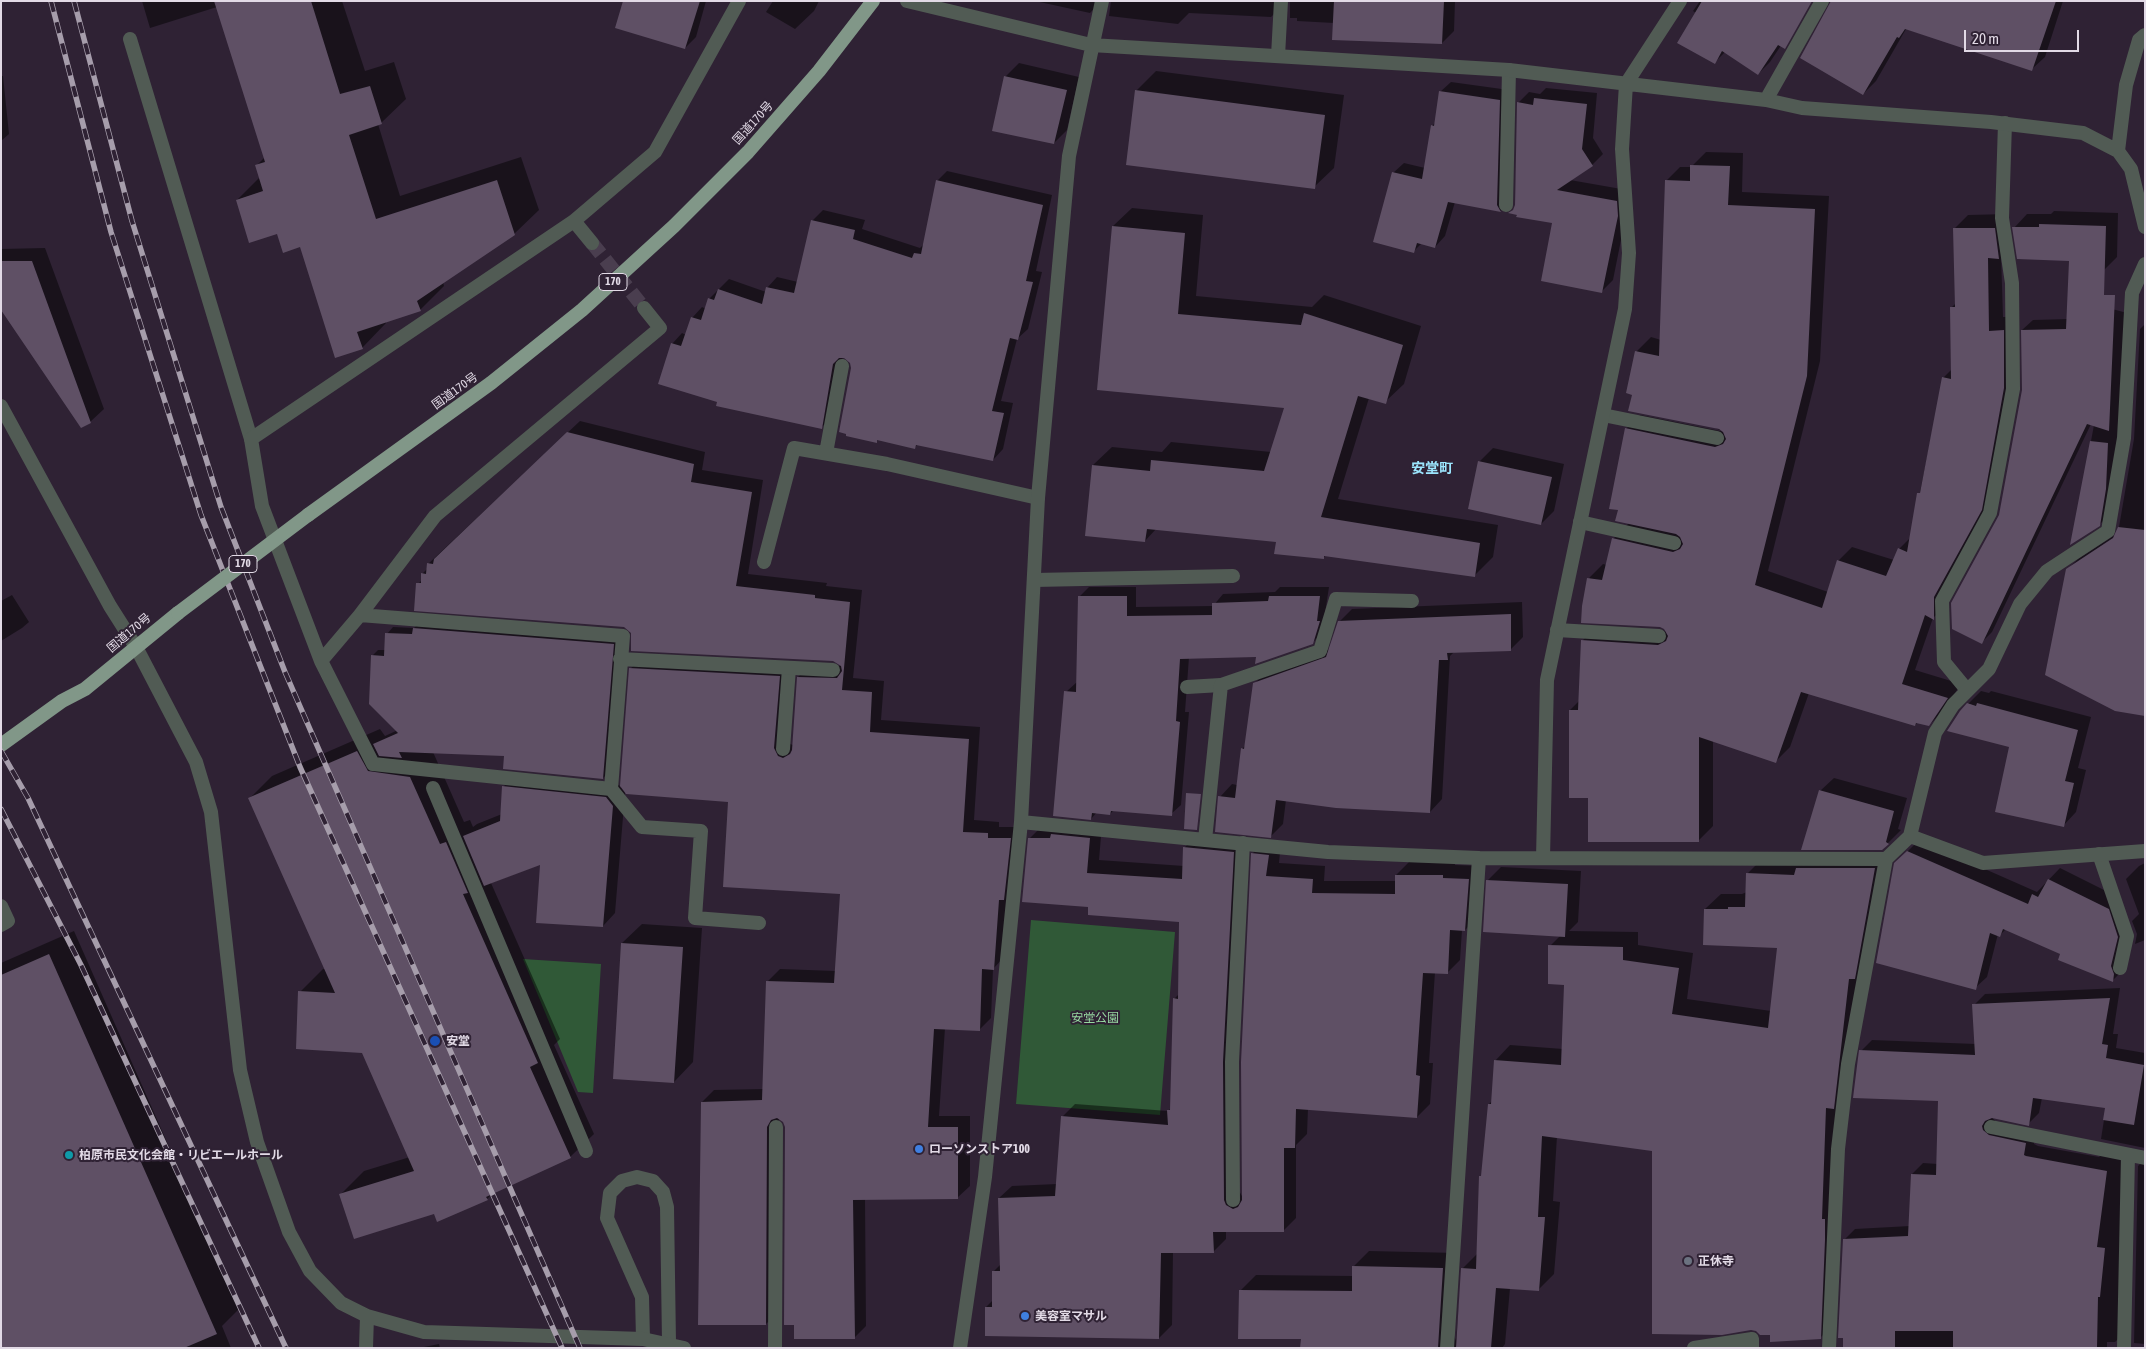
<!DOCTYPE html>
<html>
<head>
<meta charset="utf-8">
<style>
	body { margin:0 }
	#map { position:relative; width:2146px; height:1349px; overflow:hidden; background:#2f2234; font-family:"Asap Condensed",sans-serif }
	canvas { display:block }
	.frame { position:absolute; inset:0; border:2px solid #e2dae6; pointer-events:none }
	.scale { position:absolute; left:1964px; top:30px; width:115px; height:22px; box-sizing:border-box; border:2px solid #e2dae6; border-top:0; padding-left:6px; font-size:15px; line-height:18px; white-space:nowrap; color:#e2dae6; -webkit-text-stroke:4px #2f2234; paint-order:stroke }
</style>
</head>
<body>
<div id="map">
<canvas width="2146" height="1349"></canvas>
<div class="frame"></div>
<div class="scale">20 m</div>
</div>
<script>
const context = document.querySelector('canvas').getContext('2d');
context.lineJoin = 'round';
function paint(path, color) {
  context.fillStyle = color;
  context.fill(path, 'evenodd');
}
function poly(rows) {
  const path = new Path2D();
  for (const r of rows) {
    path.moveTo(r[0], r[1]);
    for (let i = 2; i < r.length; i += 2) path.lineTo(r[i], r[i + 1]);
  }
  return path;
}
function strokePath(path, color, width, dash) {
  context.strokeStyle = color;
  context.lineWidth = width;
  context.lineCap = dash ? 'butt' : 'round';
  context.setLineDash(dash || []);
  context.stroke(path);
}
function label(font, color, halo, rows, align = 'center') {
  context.font = font + ' "Asap Condensed","Noto Sans JP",sans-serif';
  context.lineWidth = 4;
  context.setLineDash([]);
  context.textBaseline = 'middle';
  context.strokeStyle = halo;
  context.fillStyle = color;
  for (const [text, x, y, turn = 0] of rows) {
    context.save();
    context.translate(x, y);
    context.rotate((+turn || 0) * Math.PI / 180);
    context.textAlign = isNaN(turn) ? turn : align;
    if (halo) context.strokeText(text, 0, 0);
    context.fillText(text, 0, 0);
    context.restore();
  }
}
paint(poly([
	[1031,920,1175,932,1160,1115,1016,1104],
	[523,959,601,964,593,1093,578,1092]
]), '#305937');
paint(poly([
	[142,1,342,1,365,71,394,62,406,99,381,123,378,124,400,196,521,157,539,210,514,234,443,282,444,286,420,310,386,321,386,323,362,348,301,246,278,233,237,200,260,177,256,166,265,157,217,7,150,28],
	[624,1,706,1,696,37,685,48],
	[773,1,819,1,814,11,795,29,766,12],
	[1035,1,1101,1,1090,13],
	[1111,1,1283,1,1283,5,1271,17,1189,13,1178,24,1109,16],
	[1290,1,1455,1,1454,31,1442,43,1334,23,1297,21,1297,18,1290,18],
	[1700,1,1802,1,1792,29,1770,62,1758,74,1725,52,1714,63,1696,13,1693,11],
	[1854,1,2063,1,2045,57,2032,69,1906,29,1876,81,1863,94],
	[1019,63,1079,77,1067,130,1054,143,1005,77],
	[1156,71,1344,95,1334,168,1314,187,1136,91],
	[1,76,3,76,9,134,1,141],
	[1451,82,1509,90,1510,201,1500,211,1455,202,1445,236,1435,247,1422,243,1414,251,1393,173,1404,163,1425,168,1432,126,1436,122,1440,92],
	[1546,88,1597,93,1593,138,1603,154,1592,165,1570,180,1627,190,1628,205,1613,280,1602,291,1554,222,1510,213,1515,208,1518,103,1529,92,1540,94],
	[1706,152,1743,153,1742,192,1829,196,1820,361,1768,571,1828,592,1838,561,1852,547,1894,560,1899,549,1911,537,1943,378,1952,369,1951,308,1956,303,1954,229,1968,215,2008,214,2001,255,2003,317,2017,317,1995,495,1947,604,1933,618,1915,670,1961,684,1943,711,1929,725,1918,722,1915,725,1809,693,1790,747,1776,761,1713,740,1713,826,1699,840,1589,796,1570,710,1579,701,1582,641,1596,627,1667,631,1665,628,1589,578,1603,564,1607,565,1613,539,1629,523,1619,510,1626,429,1640,415,1725,432,1633,394,1637,351,1651,337,1661,340,1666,181,1680,167,1691,167],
	[947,171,1052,195,1036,271,1042,272,1028,329,1017,339,1001,401,1013,403,1003,449,993,460,918,444,914,448,878,439,876,441,851,362,843,356,831,417,821,428,719,401,672,344,682,333,686,335,692,318,702,307,706,309,709,299,729,279,766,292,767,288,777,277,798,282,812,221,823,210,865,220,862,229,920,248,924,244,937,181],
	[1132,208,1203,215,1196,296,1312,307,1324,295,1421,326,1404,384,1385,402,1369,398,1338,499,1498,525,1493,557,1474,576,1326,555,1323,558,1277,540,1156,529,1145,541,1093,465,1112,447,1162,452,1171,442,1271,452,1286,407,1098,389,1113,226],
	[2054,211,2118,213,2117,257,2104,270,2071,260,2014,228,2027,214,2051,214],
	[45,248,104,409,90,422,1,308,1,249],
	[2078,300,2131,314,2110,514,2099,525,2072,543,2094,425,2091,424,1992,632,1982,642,2000,515,2023,391,2022,330,2033,320,2068,319],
	[2145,324,2145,715,2067,570,2078,559,2118,533,2134,439,2140,329],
	[580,421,705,452,702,470,763,480,748,574,827,583,826,586,862,590,853,678,884,681,881,720,980,727,974,820,999,822,999,827,1022,827,1005,956,993,969,991,1018,979,1030,945,1028,939,1116,970,1116,970,1186,957,1198,865,1199,866,1326,854,1338,784,1121,779,1118,778,1312,766,1324,702,1102,714,1090,764,1089,768,981,780,969,836,971,841,893,729,801,625,793,615,913,603,926,541,864,491,883,560,1039,554,1045,594,1134,570,1157,494,1192,487,1199,435,1213,341,1194,364,1171,410,1157,363,1051,300,992,323,969,326,969,249,799,272,776,380,729,385,736,398,730,372,656,378,650,386,650,387,634,393,627,414,628,420,622,619,638,609,772,603,778,506,755,433,752,464,822,470,820,473,827,477,824,502,814,503,787,516,774,619,785,621,788,630,669,643,657,791,664,790,744,793,745,798,677,810,665,844,666,834,660,632,632,624,626,418,584,422,580,422,574,428,568,428,564],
	[1493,448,1564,464,1554,511,1541,524,1479,462],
	[1089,587,1136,587,1136,607,1213,606,1223,594,1275,592,1280,587,1329,587,1322,633,1312,643,1258,656,1189,657,1185,712,1189,712,1181,805,1171,814,1114,810,1110,814,1097,812,1091,819,1066,692,1077,682,1079,597],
	[12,595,29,622,22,628,1,641,1,601],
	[1522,602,1523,637,1510,650,1455,651,1450,656,1442,799,1430,812,1286,800,1283,824,1271,836,1220,797,1232,784,1237,785,1242,749,1246,745,1254,684,1267,671,1330,649,1340,621,1352,609],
	[1981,691,1989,693,1991,691,2091,717,2078,768,2086,770,2076,812,2063,826,2010,746,1961,711],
	[1834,778,1907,798,1898,829,1901,830,1882,849,1820,791],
	[1102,825,1099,860,1184,866,1185,847,1198,834,1246,839,1236,1048,1237,1187,1243,1198,1252,854,1265,841,1281,842,1279,863,1325,866,1324,881,1396,881,1396,875,1409,862,1455,863,1455,865,1481,866,1478,917,1465,930,1462,930,1460,960,1447,973,1435,972,1429,1063,1433,1063,1430,1104,1417,1117,1308,1109,1307,1134,1296,1145,1296,1218,1283,1231,1226,1231,1226,1239,1213,1252,1173,1252,1172,1325,1159,1338,986,1307,993,1300,993,1272,1001,1264,999,1198,1012,1186,1057,1184,1062,1117,1075,1104,1168,1111,1171,1108,1174,999,1179,994,1180,921,1089,906,1029,839,1042,826],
	[1919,840,2037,892,2060,868,2120,898,2124,969,2112,981,2061,954,2006,929,2000,935,1998,934,1987,977,1975,988,1895,864],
	[1890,853,1841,1101,1836,1322,1820,1338,1771,1334,1653,1150,1557,1136,1553,1201,1560,1202,1554,1274,1539,1289,1510,1288,1505,1344,1502,1348,1302,1348,1302,1338,1240,1291,1256,1275,1353,1276,1354,1266,1369,1251,1458,1253,1453,1332,1456,1341,1462,1269,1478,1253,1483,1175,1489,1104,1492,1101,1495,1061,1510,1045,1563,1049,1565,984,1550,946,1561,935,1488,880,1501,867,1581,871,1578,922,1569,931,1638,932,1638,945,1693,953,1687,999,1771,1011,1778,947,1705,909,1721,894,1742,894,1747,892,1747,874,1763,858],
	[2145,863,2145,940,2135,944,2137,934,2132,921,2139,914,2126,879,2139,866],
	[642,924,702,928,693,1062,674,1082,622,943],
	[74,931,240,1308,222,1326,231,1348,1,1348,1,963],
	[2120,988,2113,1034,2118,1034,2116,1048,2145,1053,2145,1148,2101,1139,2106,1107,2042,1098,2039,1113,2028,1124,1991,1117,2000,1125,2036,1132,2034,1144,2038,1146,2099,1157,2109,1147,2130,1151,2126,1331,2115,1342,2107,1342,2107,1348,1845,1348,1844,1240,1855,1229,1910,1226,1912,1174,1923,1163,1938,1164,1939,1100,1861,1051,1872,1040,1976,1044,1974,1005,1985,994],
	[2145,1159,2145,1344,2134,1343,2138,1166],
	[439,1344,440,1348,419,1348]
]), '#0007');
paint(poly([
	[214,1,311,1,340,94,370,86,382,124,349,135,376,219,497,180,515,235,417,301,421,311,357,332,363,349,335,358,300,247,283,253,277,234,249,243,236,200,263,191,255,165,265,162],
	[623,1,700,1,685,49,615,28],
	[1334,1,1444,1,1442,44,1332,40],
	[1702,1,1812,1,1785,49,1778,45,1758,75,1722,51,1715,64,1677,43],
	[1831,1,2056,1,2032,71,1905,29,1899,38,1897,37,1863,95,1800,58],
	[1004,76,1067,90,1054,144,992,131],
	[1135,90,1325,115,1315,189,1126,165],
	[1439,91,1500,100,1497,205,1501,212,1448,202,1435,248,1417,243,1414,253,1373,242,1392,172,1422,179,1431,125,1434,126],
	[1534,98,1587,104,1582,149,1593,166,1557,190,1617,201,1618,216,1602,293,1541,281,1552,223,1516,217,1517,215,1508,213,1513,210,1515,205,1517,102,1533,105],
	[1690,165,1730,166,1728,205,1815,209,1807,376,1755,585,1822,608,1837,560,1886,576,1898,548,1907,552,1917,493,1920,493,1942,377,1951,379,1950,307,1955,307,1953,228,1995,228,1999,259,1988,258,1989,331,2004,330,2004,388,1982,510,1934,597,1934,620,1925,615,1902,684,1948,698,1929,726,1916,723,1915,726,1801,692,1776,763,1699,737,1699,842,1588,842,1588,798,1569,798,1569,710,1578,710,1581,640,1658,645,1666,641,1668,636,1664,629,1660,627,1581,623,1582,606,1587,578,1602,580,1612,538,1673,552,1680,549,1683,544,1680,537,1676,534,1615,521,1618,510,1609,509,1625,428,1715,447,1723,444,1726,439,1723,432,1719,429,1628,411,1632,395,1626,393,1635,351,1659,356,1665,180,1690,181],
	[936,180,1043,205,1026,281,1033,282,1018,340,1010,338,992,411,1004,413,993,461,916,445,915,449,877,440,877,443,846,436,846,434,839,432,851,368,850,363,844,358,839,358,833,364,822,429,716,406,717,402,658,384,671,343,681,346,691,317,701,320,708,298,714,300,718,289,762,304,766,287,794,293,811,220,855,230,853,239,912,258,914,253,921,254],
	[2039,224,2106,226,2104,295,2115,295,2109,431,2087,424,1982,644,1952,629,1951,603,1999,515,2022,390,2021,330,2066,329,2069,261,2017,259,2012,227,2039,227],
	[1112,226,1185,233,1178,314,1301,325,1304,313,1403,345,1386,404,1358,396,1321,517,1480,543,1475,577,1324,556,1324,559,1274,554,1276,542,1147,529,1145,542,1085,536,1092,465,1150,471,1151,460,1264,471,1284,408,1097,390],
	[1,261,32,261,91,423,81,428,1,310],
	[567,432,694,464,691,482,752,492,736,586,815,595,815,598,850,602,842,690,872,692,870,732,969,739,963,832,988,833,988,838,1011,838,1004,900,999,900,994,970,982,969,980,1031,934,1029,928,1127,958,1127,958,1199,853,1200,855,1339,794,1339,794,1325,784,1325,785,1127,783,1122,777,1118,771,1120,767,1127,766,1325,698,1325,701,1102,762,1100,766,981,834,983,840,894,723,887,728,802,626,794,620,786,629,668,780,676,774,748,778,756,783,758,790,754,792,750,797,677,837,678,842,671,841,666,833,661,631,651,631,633,624,627,414,611,416,583,421,583,421,573,426,574,427,563,433,564,434,559],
	[2090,441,2108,443,2106,489,2100,526,2070,545],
	[1478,461,1552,477,1541,525,1468,509],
	[2118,527,2145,530,2145,716,2115,711,2045,675,2066,569,2113,538],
	[1078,596,1127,596,1127,616,1212,615,1212,603,1268,601,1269,596,1320,596,1317,621,1320,621,1313,644,1255,664,1256,657,1180,659,1176,721,1180,722,1172,816,1111,811,1110,815,1092,813,1091,820,1053,816,1064,691,1076,692],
	[1511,614,1511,651,1447,653,1448,660,1439,660,1430,813,1336,808,1276,800,1271,838,1215,832,1218,796,1235,798,1241,748,1244,749,1253,683,1326,657,1338,621],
	[413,628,614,644,603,779,503,769,504,756,399,752,402,758,379,756,373,744,398,733,369,704,371,655,384,656,385,633,412,634],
	[1967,703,1976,706,1977,703,2078,730,2065,781,2074,783,2064,827,1995,812,2009,747,1947,731,1960,711],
	[357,751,368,771,410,777,440,844,446,842,468,893,463,894,538,1063,530,1067,571,1158,486,1197,488,1200,437,1222,434,1214,354,1239,339,1194,414,1171,362,1053,296,1049,298,991,335,993,248,798],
	[502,786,606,797,613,806,603,927,536,923,540,865,484,886,463,836,500,821],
	[1819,790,1894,811,1886,842,1889,844,1882,850,1801,850],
	[1186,793,1201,794,1197,830,1184,829],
	[1051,834,1090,838,1087,873,1182,879,1183,847,1234,852,1223,1062,1224,1200,1226,1205,1233,1209,1238,1207,1242,1200,1241,1062,1251,853,1269,855,1266,876,1313,879,1312,893,1395,894,1395,875,1443,875,1443,878,1469,879,1465,931,1450,930,1448,974,1423,973,1416,1075,1420,1076,1417,1118,1296,1109,1295,1148,1284,1148,1284,1232,1213,1232,1214,1253,1161,1253,1159,1339,985,1336,985,1307,992,1307,992,1271,1000,1271,998,1198,1055,1196,1061,1116,1168,1125,1167,1110,1170,1110,1173,998,1178,999,1179,922,1088,915,1088,907,1022,902,1028,838,1050,838],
	[1907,851,2028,904,2032,894,2038,897,2048,879,2109,909,2118,937,2111,966,2114,974,2113,982,2058,960,2060,954,2003,929,2000,937,1990,933,1976,990,1876,963,1894,863],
	[1796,868,1875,868,1855,979,1849,979,1834,1109,1826,1108,1822,1219,1825,1219,1825,1240,1821,1339,1770,1342,1770,1335,1760,1335,1756,1331,1751,1330,1722,1335,1652,1334,1652,1151,1542,1136,1538,1217,1545,1217,1539,1291,1496,1288,1491,1348,1456,1348,1461,1268,1476,1269,1479,1176,1481,1176,1488,1104,1491,1104,1494,1060,1561,1065,1564,985,1548,984,1548,945,1623,947,1623,960,1679,968,1672,1014,1768,1028,1777,948,1703,945,1704,909,1728,909,1728,907,1745,907,1746,873,1794,875],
	[1486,880,1568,884,1565,937,1483,932],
	[621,943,683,947,674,1083,613,1079],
	[49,954,217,1334,184,1348,1,1348,1,975],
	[2110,998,2102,1044,2108,1045,2106,1058,2144,1065,2134,1125,2103,1120,2105,1108,2033,1098,2029,1126,1992,1118,1985,1121,1982,1126,1983,1130,1989,1135,2026,1143,2024,1155,2026,1156,2107,1171,2097,1247,2105,1248,2100,1297,2098,1297,2097,1348,1953,1348,1953,1331,1895,1331,1895,1348,1843,1348,1843,1338,1838,1338,1843,1239,1908,1236,1911,1174,1936,1175,1938,1101,1853,1098,1859,1050,1975,1055,1972,1004],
	[1352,1266,1443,1268,1438,1348,1300,1348,1301,1339,1238,1339,1239,1290,1352,1291]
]), '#5f5065');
strokePath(poly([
	[592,243,644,308]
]), '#4a3e4f', 14, [14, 7]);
strokePath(poly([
	[130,39,251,439],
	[1278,56,1281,1],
	[1506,205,1509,70],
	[1603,415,1717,438],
	[826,453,842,366],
	[1580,522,1674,543],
	[764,562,794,448,887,464,1038,498],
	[1034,580,1233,576],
	[1557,630,1659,636],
	[1187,687,1221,685],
	[1967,690,1944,662,1942,601,1990,513,2013,389,2012,283,2002,218,2005,123],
	[783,749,789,668],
	[2099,854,2127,936,2120,968],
	[1233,1200,1232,1062,1243,843],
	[643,1339,642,1297,607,1218,610,1193,622,1181,637,1177,653,1181,663,1192,667,1207,669,1343],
	[775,1348,776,1127]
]), '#515b54', 14);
strokePath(poly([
	[433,788,586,1151]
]), '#515b54', 14);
strokePath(poly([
	[907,1,1091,45,1509,70,1766,100,1802,108,1991,122,2083,133,2118,151,2131,169,2145,227],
	[1766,100,1822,1],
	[2118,151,2126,85,2139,40,2145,35],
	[574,221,592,243],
	[1,406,110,606,136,647,196,762,211,812,240,1070,257,1142,289,1232,310,1271,341,1303,367,1316,424,1332,643,1339,684,1348],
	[360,615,435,516,660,328,644,308],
	[620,659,833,670],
	[321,661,360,615,623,636,611,789,642,827,701,831,695,918,759,923],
	[611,789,373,764,321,661,262,506,251,439,574,221,655,152,739,1],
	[1021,822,1328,852,1479,858,1886,859,1910,836,1935,733,1953,705,1989,669,2020,604,2047,571,2108,531,2124,438,2132,293,2145,264],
	[1910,836,1983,863,2145,851],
	[1205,840,1221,685,1320,651,1336,599,1412,601],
	[1543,858,1547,680,1625,309,1629,253,1622,149,1626,84,1680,1],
	[1,906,8,921,1,925],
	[1991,1127,2145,1158],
	[366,1348,367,1316],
	[960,1348,985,1177,1021,822,1038,498,1069,156,1102,1],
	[1447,1348,1479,858],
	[1694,1348,1752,1339,1752,1348],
	[1829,1348,1838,1149,1848,1064,1886,859],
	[2124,1348,2128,1155]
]), '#515b54', 14);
strokePath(poly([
	[308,515,491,383,582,310,674,226,748,152,819,71,873,1],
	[1,745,62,701,85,689,178,613]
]), '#819788', 14);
const rail = poly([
	[51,1,111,232,201,515,300,767,562,1348],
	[74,1,132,221,221,507,285,672,580,1348],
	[1,751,28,798,286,1348],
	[1,809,81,965,259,1348]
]);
strokePath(rail, '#a69dab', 5.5);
strokePath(rail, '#2f2234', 4, [11]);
strokePath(poly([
	[178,613,308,515]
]), '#819788', 14);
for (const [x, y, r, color] of [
	[435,1041,6,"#1a4fb4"],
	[919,1149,5,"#3f7fe0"],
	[69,1155,5,"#0f9aa8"],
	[1688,1261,5,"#6b7280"],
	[1025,1316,5,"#3f7fe0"]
]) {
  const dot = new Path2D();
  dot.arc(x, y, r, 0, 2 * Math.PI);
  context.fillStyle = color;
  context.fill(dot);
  strokePath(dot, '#2f2234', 2);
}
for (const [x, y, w] of [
	[613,282,28],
	[243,564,28]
]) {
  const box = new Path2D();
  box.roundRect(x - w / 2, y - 8.5, w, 17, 4);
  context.fillStyle = '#2f2234';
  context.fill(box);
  strokePath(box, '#e2dae6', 1);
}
label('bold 11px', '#e2dae6', null, [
	["170",613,282],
	["170",243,564]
]);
label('12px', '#e2dae6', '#2f2234', [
	["国道170号",753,123,-48],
	["国道170号",455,391,-36],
	["国道170号",129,633,-40]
]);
label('12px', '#97d9a1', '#2f2234', [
	["安堂公園",1095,1018]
]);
label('bold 12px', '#e2dae6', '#2f2234', [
	["安堂",446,1041],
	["ローソンストア100",929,1149],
	["柏原市民文化会館・リビエールホール",79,1155],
	["正休寺",1698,1261],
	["美容室マサル",1035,1316]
], 'left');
label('bold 14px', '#9ce6fe', '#2f2234', [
	["安堂町",1432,469]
]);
</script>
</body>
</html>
